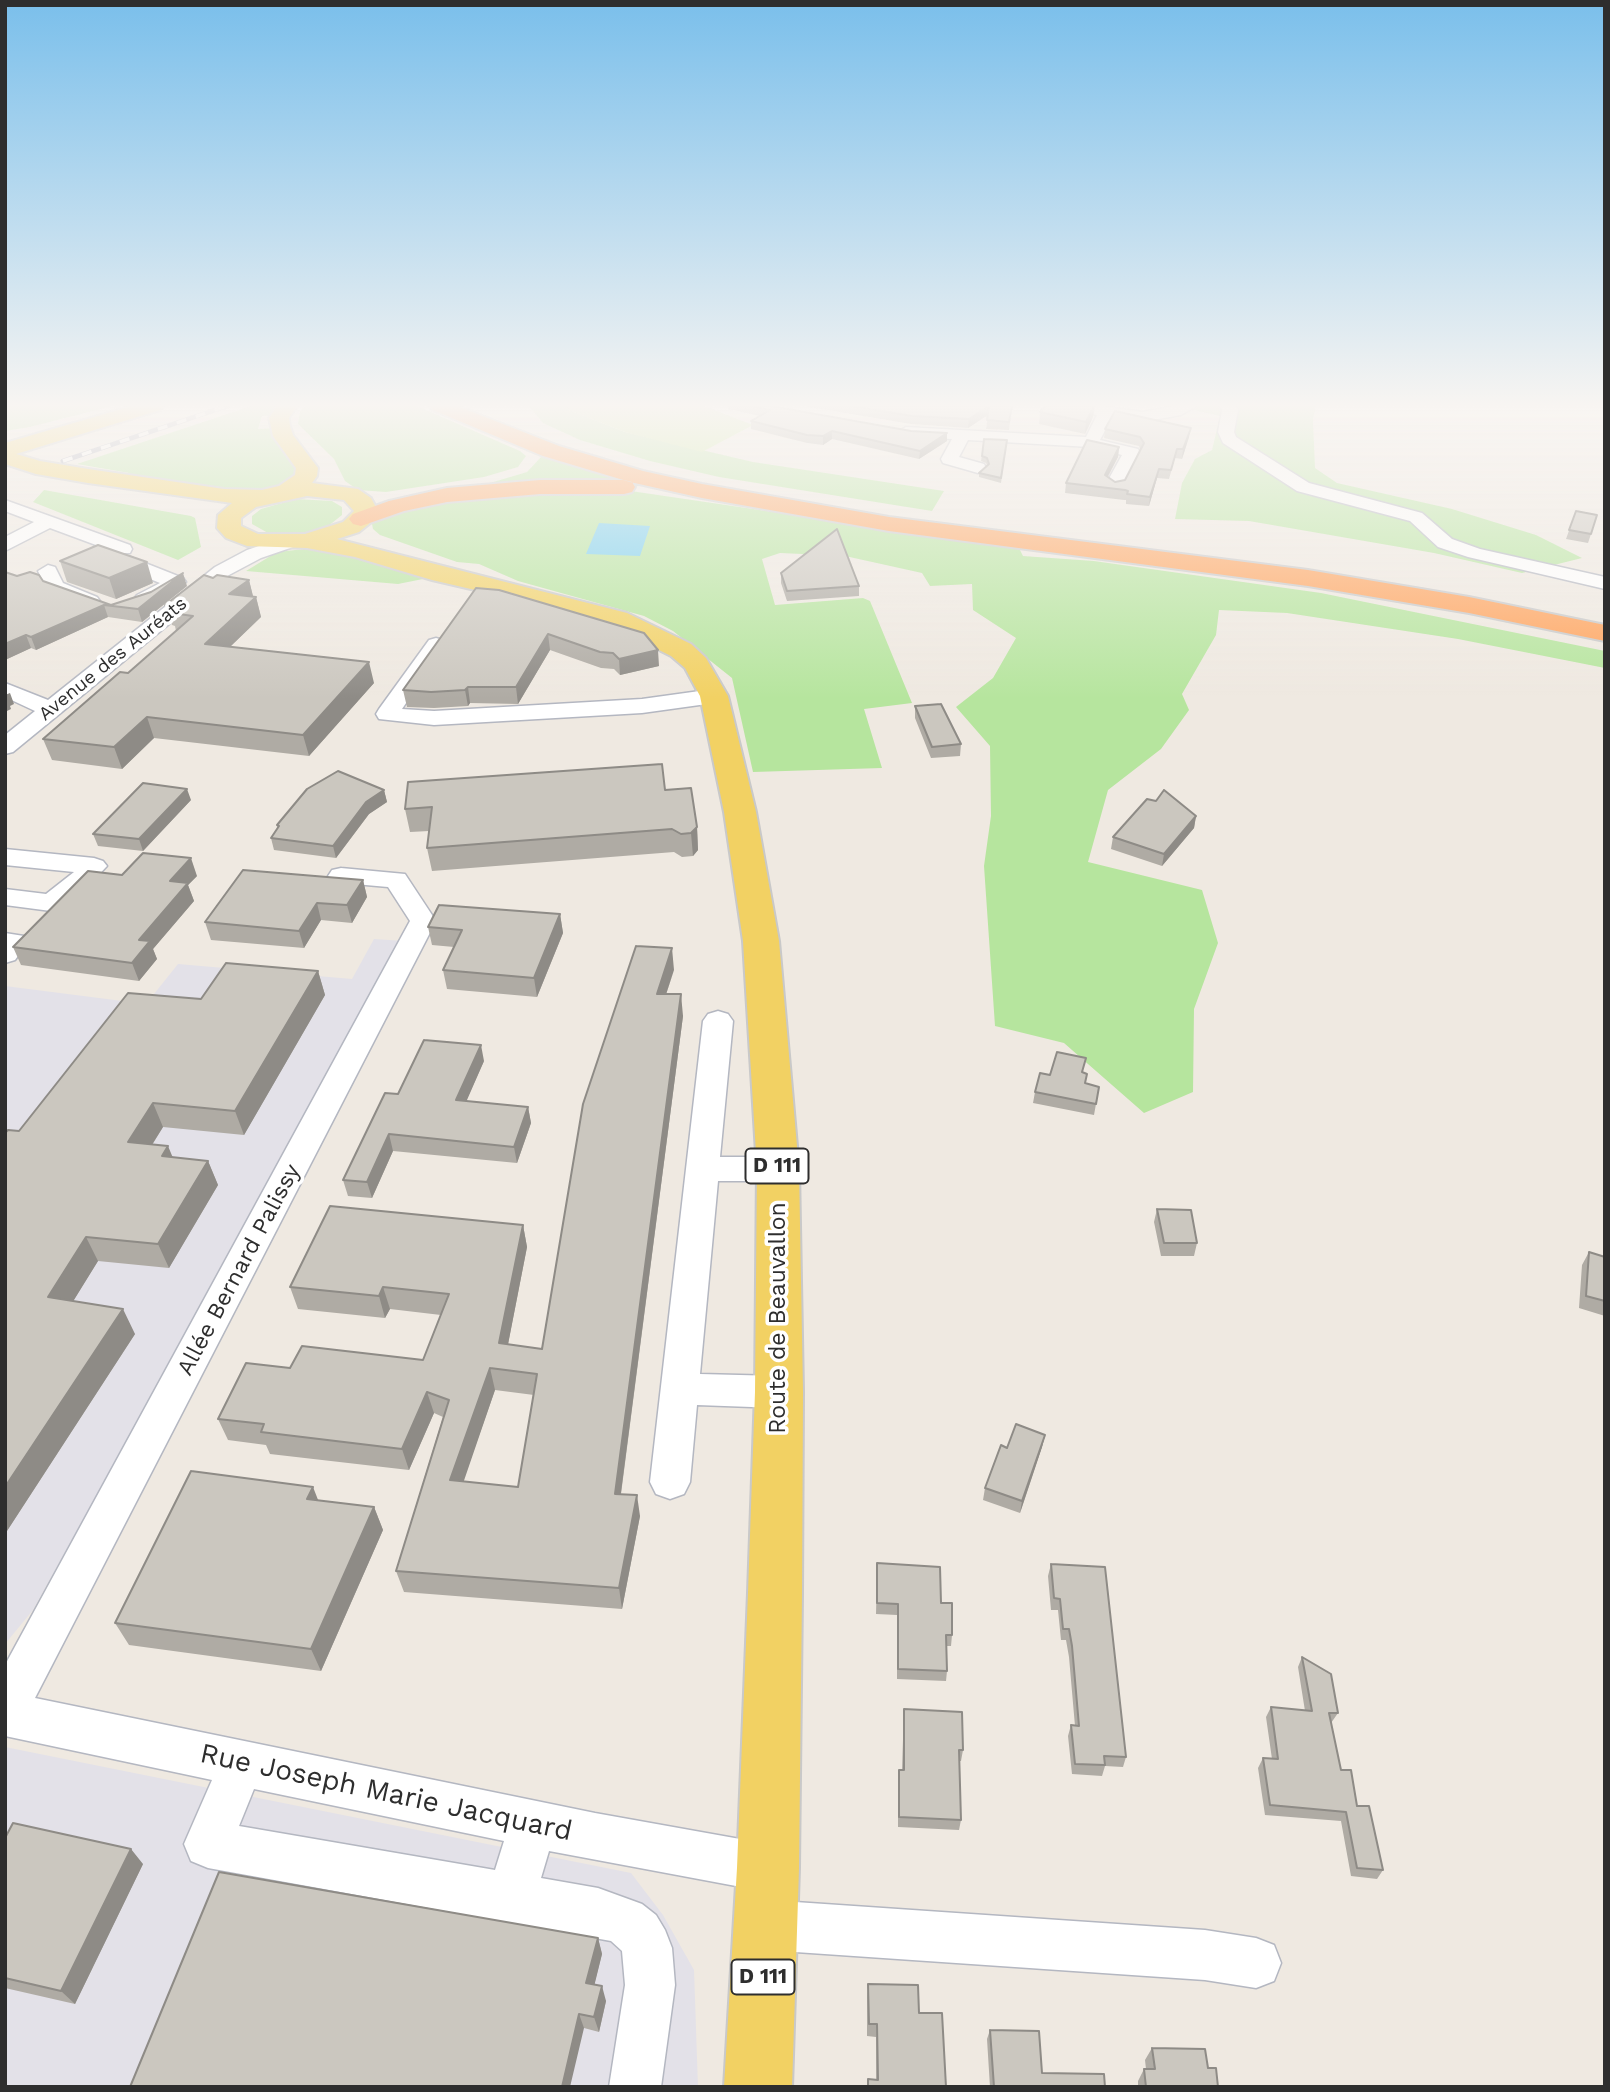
<!DOCTYPE html>
<html>
<head>
<meta charset="utf-8">
<style>
	body { margin:0 }
	#map { position:relative; width:1610px; height:2092px; overflow:hidden; background:#efe9e1; font-family:"Work Sans",sans-serif }
	canvas { display:block }
	.frame { position:absolute; inset:0; border:7px solid #2e2e2e; pointer-events:none }
</style>
</head>
<body>
<div id="map">
<canvas width="1610" height="2092"></canvas>
<div class="frame"></div>
</div>
<script>
const context = document.querySelector('canvas').getContext('2d');
context.lineJoin = 'round';
function paint(path, color) {
  context.fillStyle = color;
  context.fill(path, 'evenodd');
}
function poly(rows) {
  const path = new Path2D();
  for (const r of rows) {
    path.moveTo(r[0], r[1]);
    for (let i = 2; i < r.length; i += 2) path.lineTo(r[i], r[i + 1]);
  }
  return path;
}
function strokePath(path, color, width, dash) {
  context.strokeStyle = color;
  context.lineWidth = width;
  context.lineCap = dash ? 'butt' : 'round';
  context.setLineDash(dash || []);
  context.stroke(path);
}
function label(font, color, halo, rows, align = 'center') {
  context.font = font + ' "Work Sans",sans-serif';
  context.lineWidth = 7;
  context.setLineDash([]);
  context.textBaseline = 'middle';
  context.strokeStyle = halo;
  context.fillStyle = color;
  for (const [text, x, y, turn = 0] of rows) {
    context.save();
    context.translate(x, y);
    context.rotate((+turn || 0) * Math.PI / 180);
    context.textAlign = isNaN(turn) ? turn : align;
    if (halo) context.strokeText(text, 0, 0);
    context.fillText(text, 0, 0);
    context.restore();
  }
}
paint(poly([
	[374,939,404,941,33,1610,5,1644,5,986,146,1004,178,964,352,979],
	[5,1747,631,1873,663,1915,694,1970,698,2087,5,2087]
]), '#e3e1e8');
paint(poly([
	[5,406,112,406,30,427,5,431],
	[251,406,282,406,276,415,262,416,258,429,275,428,296,469,296,475,285,485,246,494,135,478,129,473,77,464],
	[306,406,417,406,520,451,526,456,518,467,484,477,386,492,358,490,345,481,334,459,298,424,300,411],
	[529,406,567,406,569,410,625,432,753,462,944,491,932,511,719,477,650,461,580,440,543,423],
	[1176,406,1316,406,1313,419,1315,468,1337,483,1452,509,1536,535,1582,558,1522,573,1434,553,1249,521,1175,519,1182,483,1195,459,1212,450,1220,416],
	[547,455,648,483,644,486,495,488,490,483,527,472,542,456],
	[44,490,191,516,195,518,201,547,178,560,33,502],
	[624,490,1019,548,1023,556,1094,561,1321,593,1605,651,1605,668,1458,639,1287,613,1219,610,1216,635,1182,694,1189,710,1161,749,1108,790,1088,862,1202,890,1218,943,1194,1009,1193,1092,1144,1113,1064,1043,995,1026,984,866,991,816,990,746,956,707,993,678,1016,638,973,610,972,584,930,586,922,573,845,556,780,553,762,559,775,605,863,598,870,601,912,703,864,709,882,768,753,772,732,678,673,631,644,616,518,581,479,564,457,562,380,535,373,529,372,524,381,517,398,511,474,497],
	[296,499,332,501,342,507,342,515,327,527,298,534,268,533,252,524,252,516,261,509],
	[323,547,433,577,398,584,246,571,277,552]
]), '#b6e59e');
paint(poly([
	[567,406,704,406,753,425,702,452,625,432,569,410]
]), '#c9ec9a');
paint(poly([
	[599,523,650,526,640,556,586,554]
]), '#75cff0');
const minor = poly([
	[1064,406,1101,406,1142,412,1176,406,1196,406,1181,415,1142,422,1112,417,1100,440,1138,449,1140,453,1121,488,1115,489,1106,484,1122,455,1090,447,968,440,959,457,984,464,986,468,978,473,943,463,941,459,952,439,906,437,898,432,906,427,1086,437,1097,415,1067,409,1064,406],
	[1219,406,1235,406,1238,410,1234,432,1236,437,1309,483,1422,513,1452,539,1480,549,1605,577,1605,589,1468,557,1438,547,1410,521,1297,491,1223,443,1218,432,1222,410,1219,406],
	[5,500,130,545,132,549,130,553,110,553,130,557,183,578,186,582,151,603,137,603,134,599,137,595,160,583,118,566,91,560,90,551,96,545,50,528,5,551,5,537,34,522,5,511,5,500],
	[286,537,293,539,295,543,293,547,261,558,229,575,13,752,5,754,5,735,35,711,5,697,5,683,48,700,215,567,247,550,286,537],
	[48,565,55,567,63,583,97,597,100,601,97,605,83,605,48,591,38,571,48,565],
	[436,638,443,640,446,644,402,709,434,711,642,699,714,689,722,691,725,696,722,701,714,703,642,713,434,725,379,719,376,714,379,709,429,640,436,638],
	[5,849,94,858,103,861,107,866,76,899,60,909,51,911,5,905,5,889,46,894,74,872,5,865,5,849],
	[341,868,405,874,436,921,35,1698,595,1813,768,1844,785,1851,792,1868,785,1885,768,1892,549,1851,541,1878,598,1888,642,1904,656,1915,665,1930,672,1948,675,1985,661,2087,609,2087,625,1985,622,1951,611,1941,208,1868,191,1861,184,1844,212,1780,5,1736,5,1665,410,921,388,887,332,882,328,876,332,870,341,868],
	[254,1789,504,1841,495,1870,239,1826,254,1789],
	[5,933,24,936,28,942,15,960,5,963,5,933],
	[718,1011,728,1014,733,1021,720,1157,778,1157,789,1161,794,1169,789,1177,778,1181,718,1181,700,1374,779,1376,792,1381,798,1392,792,1403,779,1408,697,1405,690,1482,684,1494,670,1499,656,1494,650,1482,703,1021,708,1014,718,1011],
	[766,1900,1205,1930,1256,1938,1274,1945,1281,1963,1274,1981,1256,1988,1205,1980,766,1950,749,1942,741,1925,749,1908,766,1900]
]);
const major = poly([
	[132,406,163,406,160,410,16,454,40,461,88,469,224,489,262,490,279,486,295,475,296,468,273,436,269,418,277,406,297,406,289,418,290,426,293,435,318,468,317,476,312,483,358,489,371,498,378,511,369,524,359,532,337,539,627,613,691,644,706,658,728,696,756,812,779,941,799,1169,803,1392,802,1593,799,1868,792,2087,724,2087,737,1868,748,1593,755,1392,757,1169,743,941,724,812,700,696,685,668,671,656,609,625,557,609,432,580,355,557,307,548,247,546,226,538,217,528,218,515,232,503,88,483,36,474,5,464,5,443,132,406],
	[307,496,344,500,354,511,343,522,305,534,258,534,241,526,241,518,256,507,307,496]
]);
const highway = poly([
	[430,406,457,406,559,446,643,471,702,484,889,517,1308,570,1469,597,1605,625,1605,641,1469,613,1308,586,889,531,702,498,630,482,543,456,433,410,430,406],
	[540,480,624,480,632,482,635,487,632,492,624,494,540,494,447,502,404,511,361,526,353,524,349,519,353,514,389,501,447,488,540,480]
]);
strokePath(minor, '#b4b7c1', 3);
strokePath(major, '#c9c9c9', 4);
strokePath(highway, '#c9c9c9', 4);
paint(minor, '#fff');
paint(major, '#f2d163');
paint(highway, '#ffa35c');
const rail = poly([
	[63,461,227,406]
]);
strokePath(rail, '#a3a6b8', 5);
strokePath(rail, '#fff', 3.5, [10]);
paint(poly([
	[728,406,771,406,947,441,919,459,832,439,823,445,807,443,751,429,751,421,760,416,728,409],
	[804,406,1012,406,1009,430,986,429,988,415,968,428,911,424],
	[1040,412,1093,417,1085,434,1039,424],
	[1105,429,1189,437,1182,459,1175,458,1169,479,1157,478,1149,506,1126,504,1126,500,1124,500,1065,493,1066,483,1119,447,1118,457,1108,477,1115,482,1125,480,1140,449,1139,446,1104,438],
	[984,439,1007,440,1001,483,979,477,979,473,987,465,986,463,981,461],
	[1576,511,1591,534,1588,543,1566,539],
	[60,561,153,583,116,599,67,582],
	[5,572,17,576,43,581,111,605,187,586,142,622,108,617,36,650,31,648,5,660],
	[781,573,859,586,859,596,787,601,781,583],
	[213,578,249,580,253,597,256,597,261,617,230,647,374,683,309,756,154,738,122,769,52,760,43,739,128,673,176,631,175,626,172,625,165,605],
	[476,588,659,666,620,675,614,669,601,668,550,650,518,704,470,703,468,706,434,708,407,707,403,690],
	[915,706,961,744,960,756,931,758,915,718],
	[384,790,387,802,369,814,336,858,274,850,271,838,278,828,277,825],
	[665,790,697,827,698,850,693,856,682,857,674,852,432,871,427,848,429,831,410,832,405,809],
	[191,800,143,851,98,846,93,834],
	[1196,816,1194,828,1162,866,1111,849,1113,837],
	[122,875,197,876,188,885,194,901,153,949,157,959,139,981,21,965,13,947],
	[363,880,367,897,352,923,321,920,304,948,211,940,205,922],
	[560,914,563,933,537,997,447,989,443,970,454,947,432,945,428,927],
	[674,970,666,994,683,1016,621,1494,640,1516,622,1609,404,1592,396,1571,443,1417,434,1413,409,1470,270,1454,266,1445,228,1440,218,1419,290,1368,423,1360,441,1315,390,1309,385,1318,298,1309,290,1287,523,1225,527,1247,508,1344,542,1349],
	[495,1390,534,1395,518,1487,463,1481],
	[318,971,325,995,244,1135,163,1127,152,1145,173,1157,208,1161,218,1185,169,1268,98,1261,73,1301,135,1334,5,1534,19,1131,201,999],
	[484,1061,466,1101,528,1107,531,1123,517,1163,393,1151,372,1198,348,1196,343,1180,398,1094],
	[1083,1073,1087,1074,1085,1083,1099,1087,1094,1115,1033,1103,1035,1092,1050,1075],
	[1157,1209,1197,1243,1194,1256,1161,1256,1154,1222],
	[1589,1252,1605,1257,1605,1316,1579,1308,1582,1265],
	[1045,1435,1042,1447,1020,1513,983,1500,985,1488,1007,1448],
	[374,1507,383,1530,321,1671,129,1645,115,1623],
	[1051,1564,1126,1757,1123,1767,1105,1766,1102,1776,1072,1774,1068,1736,1071,1725,1075,1726,1069,1657,1066,1640,1061,1640,1058,1610,1051,1610,1048,1576],
	[877,1575,941,1603,952,1635,951,1646,946,1646,947,1671,946,1681,897,1679,897,1615,876,1614],
	[1302,1657,1338,1713,1331,1723,1341,1770,1357,1806,1383,1870,1377,1879,1351,1876,1341,1821,1265,1815,1258,1768,1263,1758,1272,1759,1266,1717,1271,1707,1305,1711,1298,1667],
	[904,1709,963,1750,961,1761,959,1761,961,1820,959,1830,898,1827,898,1780,899,1770,902,1770],
	[5,1838,143,1864,75,2004,5,1988],
	[598,1938,602,1954,594,1985,606,2001,599,2032,584,2028,130,2087],
	[868,1984,919,2013,946,2087,867,2087,868,2079,876,2080,876,2037,867,2036,867,1997],
	[990,2030,1042,2073,1105,2087,990,2087,987,2039],
	[1152,2048,1208,2068,1218,2087,1138,2087,1138,2081,1144,2069,1146,2069,1145,2060]
]), '#afaba4');
paint(poly([
	[989,406,989,414,968,428,969,419],
	[1095,406,1093,417,1085,434,1086,422],
	[1191,428,1189,437,1182,459,1183,449],
	[832,431,832,439,823,445,823,436],
	[947,433,947,441,919,459,920,451],
	[1119,447,1118,457,1103,485,1105,475],
	[1159,469,1157,478,1149,506,1150,497],
	[147,562,153,583,116,599,109,578],
	[183,573,187,586,142,622,138,609],
	[249,580,254,600,256,597,261,617,211,665,205,644,229,594],
	[104,605,108,617,36,650,31,637],
	[548,634,550,650,518,704,516,687],
	[26,635,31,648,5,660,5,644],
	[658,650,659,666,620,675,619,659],
	[369,662,374,683,309,756,303,735],
	[468,687,470,703,468,706,465,690],
	[10,693,14,704,10,706,11,709,5,712,5,695],
	[147,717,154,738,122,769,114,747],
	[187,789,191,800,143,851,139,839],
	[384,790,387,802,369,814,336,858,333,846,366,802],
	[1196,816,1194,828,1162,866,1164,854],
	[697,827,698,850,693,856,691,833],
	[191,858,197,876,188,885,194,901,153,949,157,959,139,981,132,963,139,940,170,881],
	[363,880,367,897,352,923,347,905],
	[317,903,321,920,304,948,299,931],
	[560,914,563,933,537,997,534,978],
	[672,948,674,970,659,1016,657,994],
	[318,971,325,995,244,1135,235,1111],
	[681,994,683,1016,618,1515,615,1494],
	[481,1045,484,1061,460,1116,456,1100],
	[153,1103,163,1127,138,1167,128,1142],
	[528,1107,531,1123,517,1163,514,1147],
	[389,1134,393,1151,372,1198,367,1182],
	[168,1146,178,1170,162,1156],
	[208,1161,218,1185,169,1268,158,1244],
	[523,1225,527,1247,504,1365,499,1343],
	[86,1237,98,1261,61,1321,48,1297],
	[383,1287,390,1309,385,1318,379,1296],
	[123,1309,135,1334,5,1534,5,1487],
	[490,1368,495,1390,457,1501,450,1480],
	[427,1392,434,1413,409,1470,402,1449],
	[1045,1435,1042,1447,1020,1513,1022,1501],
	[313,1487,322,1510,307,1499],
	[637,1495,640,1516,622,1609,619,1588],
	[374,1507,383,1530,321,1671,311,1649],
	[131,1849,143,1864,75,2004,61,1991],
	[598,1938,602,1954,591,1999,586,1983],
	[602,1986,606,2001,599,2032,594,2017],
	[579,2014,584,2028,570,2087,562,2087]
]), '#8e8b86');
const building = poly([
	[751,406,771,406,911,431,947,433,920,451,832,431,823,436,807,435,751,421,770,410,751,406],
	[851,406,1012,406,1009,422,987,420,989,406,969,419,912,416,851,406],
	[1045,406,1094,406,1086,422,1040,412,1045,406],
	[1115,411,1191,428,1183,449,1177,449,1171,470,1159,469,1150,497,1127,494,1128,491,1125,490,1066,483,1087,440,1119,447,1105,475,1115,482,1125,480,1144,443,1140,437,1105,429,1115,411],
	[984,439,1007,440,1001,478,979,473,989,464,987,458,982,456,984,439],
	[1576,511,1597,515,1591,534,1569,530,1576,511],
	[837,529,859,586,787,591,781,573,837,529],
	[98,545,147,562,109,578,60,561,98,545],
	[5,572,17,576,30,572,39,575,43,581,111,605,151,592,183,573,138,609,104,605,31,637,26,635,5,644,5,572],
	[204,575,213,578,217,575,249,580,229,594,256,597,205,644,369,662,303,735,147,717,114,747,43,739,120,672,128,673,193,616,171,613,179,607,165,605,204,575],
	[476,588,499,590,644,633,658,650,619,659,613,653,600,652,548,634,516,687,468,687,465,690,431,692,403,690,476,588],
	[941,704,961,744,932,747,915,706,941,704],
	[662,764,665,790,691,788,697,827,691,833,681,834,672,829,427,848,432,807,405,809,408,782,662,764],
	[338,771,384,790,366,802,333,846,271,838,279,826,277,825,307,789,338,771],
	[143,783,187,789,139,839,93,834,143,783],
	[1164,790,1196,816,1164,854,1113,837,1147,799,1156,801,1164,790],
	[143,853,191,858,170,881,188,883,139,940,150,941,132,963,13,947,88,871,122,875,143,853],
	[243,870,363,880,347,905,317,903,299,931,205,922,243,870],
	[439,905,560,914,534,978,443,970,462,930,428,927,439,905],
	[636,946,672,948,657,994,681,994,615,1494,637,1495,619,1588,396,1571,449,1400,427,1392,402,1449,261,1432,264,1424,218,1419,246,1363,290,1368,302,1346,423,1360,449,1294,383,1287,379,1296,290,1287,330,1206,523,1225,499,1343,542,1349,583,1104,636,946],
	[490,1368,537,1374,518,1487,450,1480,490,1368],
	[226,963,318,971,235,1111,153,1103,128,1142,168,1146,162,1156,208,1161,158,1244,86,1237,48,1297,123,1309,5,1487,5,1133,8,1130,19,1131,128,993,201,999,226,963],
	[424,1040,481,1045,456,1100,528,1107,514,1147,389,1134,367,1182,343,1180,385,1093,398,1094,424,1040],
	[1057,1052,1086,1058,1082,1072,1087,1074,1085,1083,1099,1087,1096,1104,1035,1092,1040,1073,1050,1075,1057,1052],
	[1157,1209,1191,1210,1197,1243,1164,1243,1157,1209],
	[1589,1252,1605,1257,1605,1301,1586,1296,1589,1252],
	[1016,1424,1045,1435,1022,1501,985,1488,1001,1445,1007,1448,1016,1424],
	[191,1471,313,1487,307,1499,374,1507,311,1649,115,1623,191,1471],
	[877,1563,940,1567,941,1603,952,1603,952,1635,946,1635,947,1671,898,1669,898,1604,877,1603,877,1563],
	[1051,1564,1105,1567,1126,1757,1104,1756,1105,1765,1075,1764,1071,1725,1079,1726,1072,1646,1069,1629,1063,1629,1060,1599,1054,1598,1051,1564],
	[1302,1657,1331,1674,1338,1713,1329,1713,1341,1770,1351,1770,1357,1806,1369,1806,1383,1870,1357,1868,1346,1812,1270,1805,1263,1758,1278,1759,1271,1707,1312,1711,1302,1657],
	[904,1709,962,1712,963,1750,959,1750,961,1820,899,1817,899,1770,904,1770,904,1709],
	[13,1823,131,1849,61,1991,5,1978,5,1838,13,1823],
	[219,1872,598,1938,586,1983,602,1986,594,2017,579,2014,562,2087,130,2087,219,1872],
	[868,1984,918,1985,919,2013,942,2013,946,2087,868,2087,868,2079,878,2080,877,2024,869,2024,868,1984],
	[990,2030,1039,2031,1042,2073,1104,2074,1105,2087,994,2087,990,2030],
	[1152,2048,1205,2049,1208,2068,1216,2068,1218,2087,1146,2087,1144,2069,1155,2069,1152,2048]
]);
paint(building, '#cbc7bf');
strokePath(building, '#8e8b86', 2);
const sky = context.createLinearGradient(0, 0, 0, 699);
sky.addColorStop(0, '#7abfeb');
sky.addColorStop(0.58, '#f8f5f2');
sky.addColorStop(1, '#f8f5f200');
context.fillStyle = sky;
context.fillRect(0, 0, 1610, 699);
label('19px', '#2e2e2e', '#fff', [
	["Avenue des Auréats",113,659,-39]
]);
for (const [x, y, w] of [
	[777,1166,63],
	[763,1977,63]
]) {
  const box = new Path2D();
  box.roundRect(x - w / 2, y - 17.5, w, 35, 5);
  context.fillStyle = '#fff';
  context.fill(box);
  strokePath(box, '#2e2e2e', 2);
}
label('bold 21px', '#2e2e2e', null, [
	["D 111",777,1166],
	["D 111",763,1977]
]);
label('23px', '#2e2e2e', '#fff', [
	["Allée Bernard Palissy",239,1270,-62],
	["Route de Beauvallon",778,1318,-90]
]);
label('28px', '#2e2e2e', '#fff', [
	["Rue Joseph Marie Jacquard",386,1793,12]
]);
</script>
</body>
</html>
